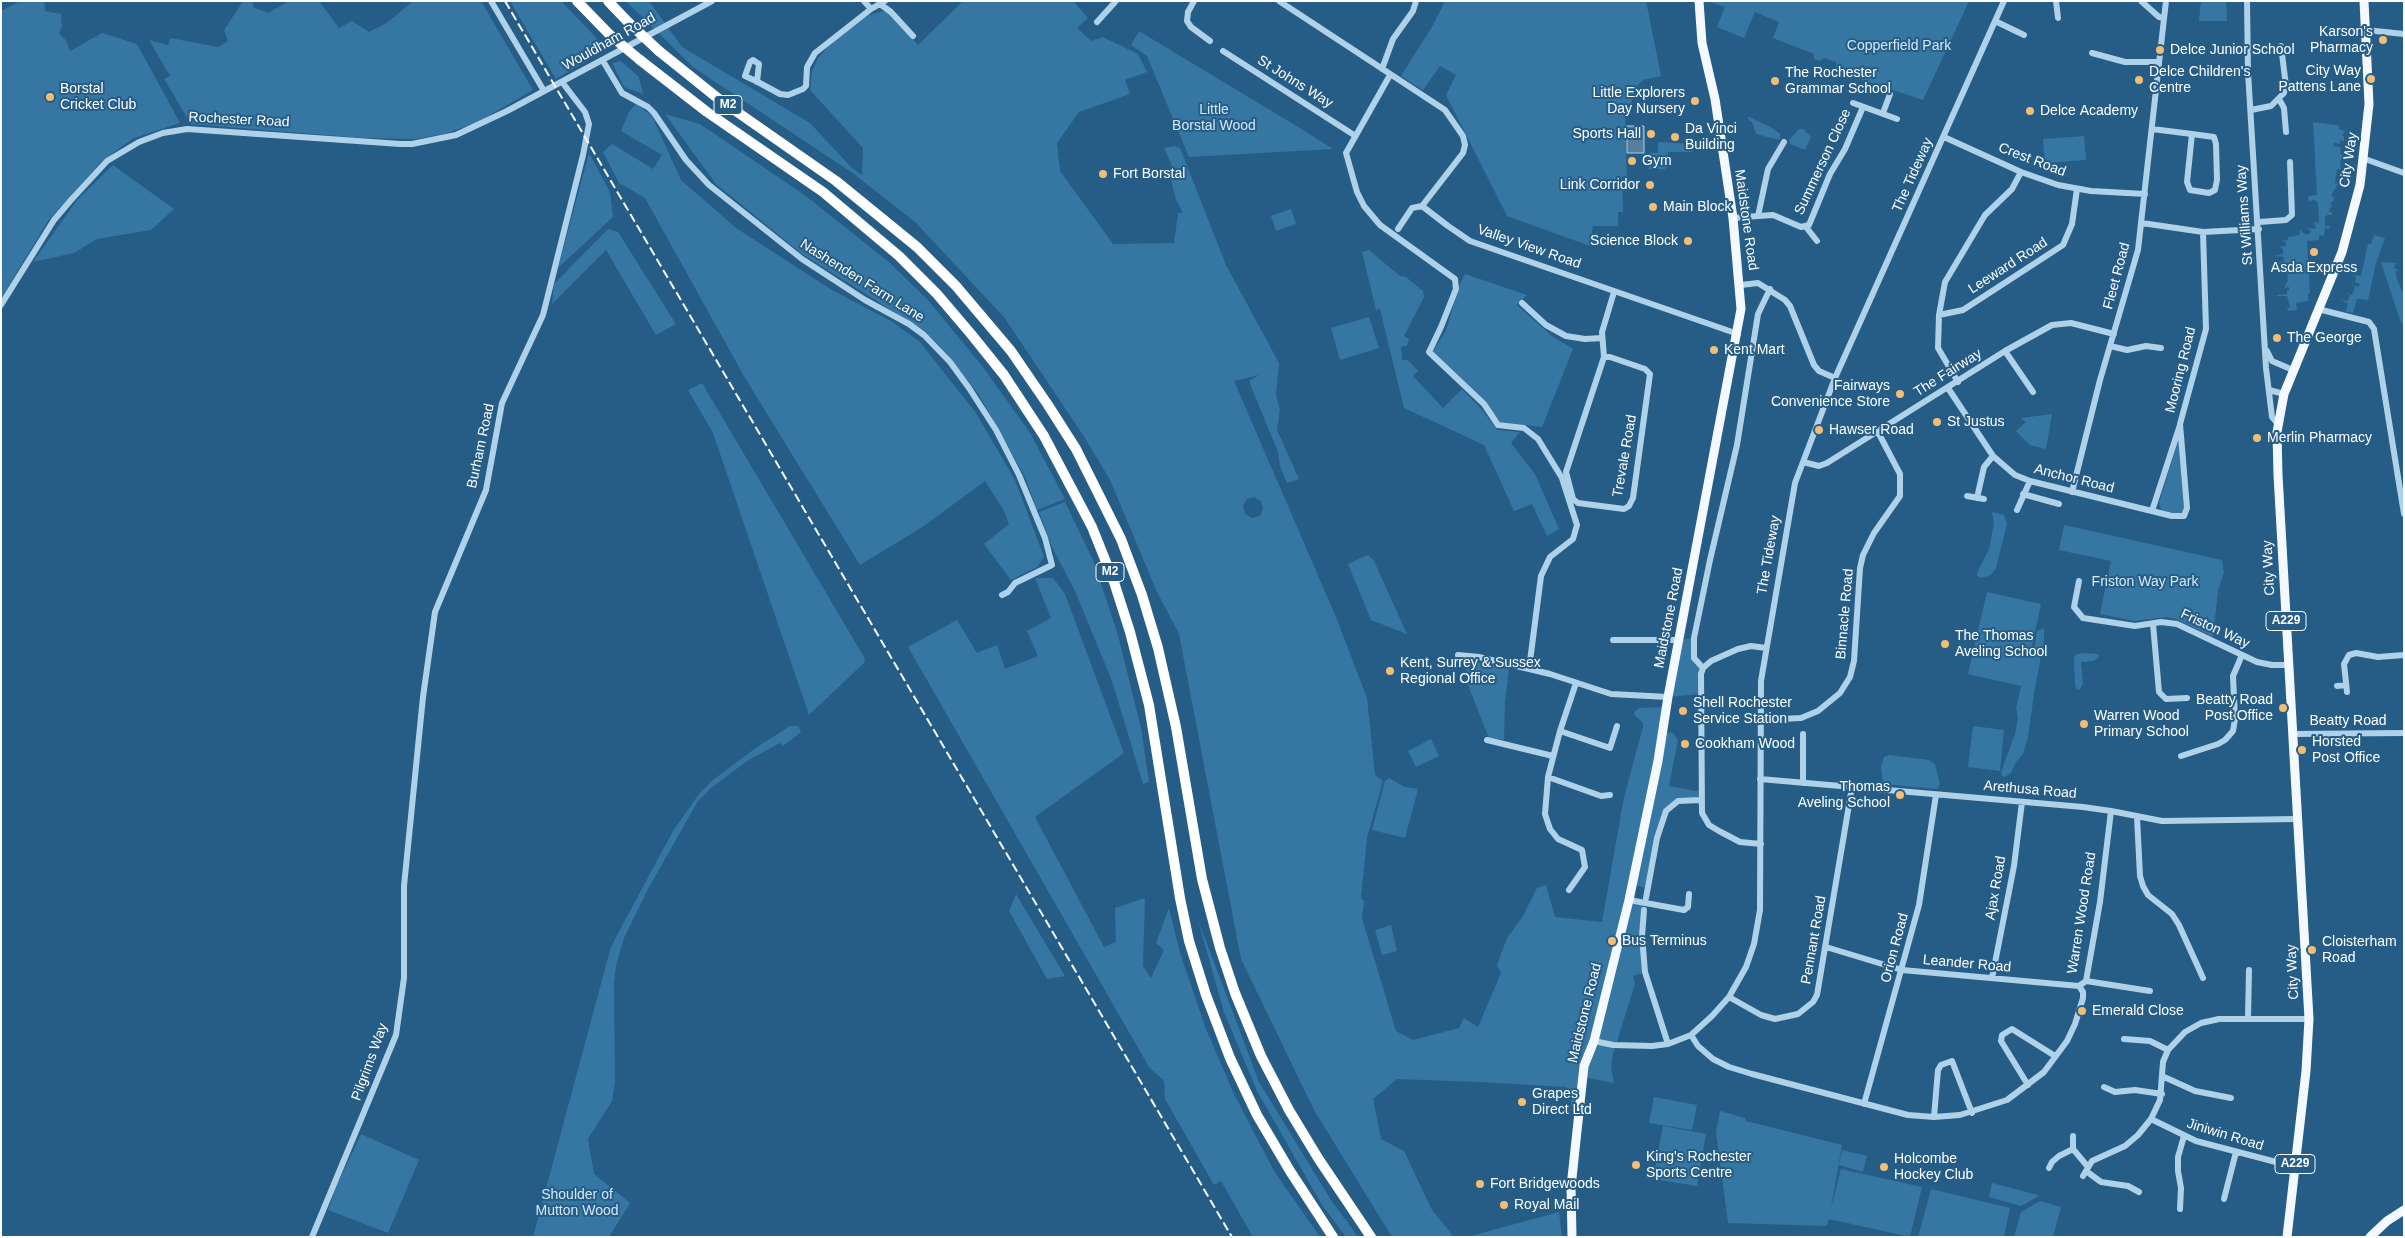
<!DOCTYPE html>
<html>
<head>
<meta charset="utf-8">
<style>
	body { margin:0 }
	#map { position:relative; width:2405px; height:1238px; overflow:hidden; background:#255d87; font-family:Arial,sans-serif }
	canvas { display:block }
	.frame { position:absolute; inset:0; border:2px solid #fff; pointer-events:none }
</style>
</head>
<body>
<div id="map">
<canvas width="2405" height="1238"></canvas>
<div class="frame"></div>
</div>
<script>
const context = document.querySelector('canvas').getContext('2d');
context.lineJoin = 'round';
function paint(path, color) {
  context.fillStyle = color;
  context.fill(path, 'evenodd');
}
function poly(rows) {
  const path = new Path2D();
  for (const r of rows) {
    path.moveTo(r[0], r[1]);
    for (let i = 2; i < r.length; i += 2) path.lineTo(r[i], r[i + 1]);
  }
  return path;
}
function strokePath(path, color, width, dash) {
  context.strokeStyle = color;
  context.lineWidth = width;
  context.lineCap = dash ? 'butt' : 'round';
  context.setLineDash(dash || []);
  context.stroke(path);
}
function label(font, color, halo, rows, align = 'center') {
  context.font = font + ' Arial,sans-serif';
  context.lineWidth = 4;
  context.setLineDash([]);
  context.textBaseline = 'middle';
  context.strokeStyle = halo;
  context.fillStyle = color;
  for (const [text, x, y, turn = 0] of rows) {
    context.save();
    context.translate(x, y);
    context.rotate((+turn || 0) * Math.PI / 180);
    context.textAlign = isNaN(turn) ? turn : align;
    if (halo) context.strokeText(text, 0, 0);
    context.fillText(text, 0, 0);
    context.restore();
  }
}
paint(poly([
	[20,1,44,1,45,11,61,14,62,26,59,34,66,40,70,51,102,33,137,44,180,123,134,138,103,160,48,221,1,299,1,11],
	[243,1,253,1,253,7,268,13,289,1,319,1,339,28,352,21,369,32,388,22,413,1,481,1,533,90,476,123,444,134,415,139,362,138,191,124,164,79,170,76,149,40,168,45,170,38,218,47,228,41,224,30],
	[510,1,561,1,607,49,556,79],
	[626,1,649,1,682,47,810,123,851,167,862,175,863,148,810,90,812,72,818,58,833,41,869,15,887,10,918,45,963,1,1073,1,1088,18,1077,28,1091,41,1103,37,1138,54,1147,72,1125,80,1130,94,1079,112,1057,143,1060,171,1113,244,1174,243,1178,213,1183,213,1176,200,1171,180,1173,168,1164,148,1175,146,1180,148,1226,265,1279,363,1276,395,1280,410,1277,430,1299,479,1287,483,1280,466,1278,452,1250,384,1250,380,1259,375,1234,381,1336,617,1367,698,1375,775,1383,781,1367,838,1361,898,1364,901,1362,918,1396,1031,1413,1040,1459,1028,1464,1018,1478,1027,1501,973,1497,965,1507,938,1523,916,1537,888,1546,885,1555,917,1602,922,1624,797,1643,727,1643,723,1635,716,1634,713,1639,708,1663,707,1663,732,1673,733,1678,740,1669,786,1701,792,1700,800,1684,799,1666,811,1648,889,1633,884,1629,900,1644,904,1645,972,1633,976,1635,984,1613,1054,1611,1067,1614,1083,1583,1077,1579,1108,1571,1107,1571,1092,1566,1087,1479,1082,1397,1079,1373,1099,1381,1139,1404,1151,1432,1210,1454,1237,1392,1237,1314,1110,1241,959,1179,634,1157,592,1110,480,1085,438,1004,317,915,222,854,174,693,67],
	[1254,497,1261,501,1263,508,1260,516,1252,518,1245,514,1243,506,1247,499],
	[1445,1,1646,1,1661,76,1643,80,1634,89,1632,102,1625,110,1627,177,1622,177,1623,212,1618,212,1618,226,1593,226,1590,246,1507,216,1446,95,1456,75,1440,66,1423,90,1401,76,1433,25],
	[1707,1,1969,1,1923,100,1836,71,1836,62,1824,58,1820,61,1814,59,1814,54,1773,38,1779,22,1755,12,1744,38,1717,27,1725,7],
	[2201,1,2226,1,2227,21,2199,21],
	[1139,31,1303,130,1333,149,1189,157,1147,56,1131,45],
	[621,61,639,77,643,94,624,87,612,63],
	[636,104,652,116,681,180,736,228,832,290,891,321,920,342,976,413,1015,480,1044,557,1037,567,1011,580,984,544,1009,524,1003,509,985,481,924,526,860,565,745,378,645,198,619,183,603,152,612,144,653,169,662,155,621,131,629,112],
	[665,114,700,124,806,196,890,263,927,299,983,367,1030,433,1065,499,1037,510,1025,477,979,395,946,353,926,332,802,254,716,184],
	[1749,117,1771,127,1780,134,1780,140,1756,134,1752,122,1747,118],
	[2313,122,2342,126,2339,126,2339,129,2345,131,2342,136,2344,136,2344,141,2340,140,2340,144,2334,143,2333,146,2341,147,2340,154,2343,155,2340,162,2341,169,2337,169,2335,183,2338,184,2332,194,2332,197,2334,197,2333,202,2331,202,2332,208,2330,207,2329,212,2332,212,2332,215,2327,215,2325,218,2325,226,2330,226,2329,229,2325,228,2324,236,2319,235,2319,240,2307,241,2310,293,2308,294,2308,301,2296,303,2297,310,2288,311,2287,308,2290,307,2287,296,2277,296,2277,295,2287,294,2287,290,2289,290,2289,287,2284,288,2288,280,2287,272,2276,271,2288,271,2287,264,2275,264,2284,261,2284,257,2274,256,2283,254,2283,249,2279,247,2286,246,2286,242,2281,241,2288,240,2288,237,2300,235,2300,230,2306,235,2309,234,2311,232,2307,228,2316,229,2315,224,2312,223,2319,222,2318,203,2315,200,2309,201,2308,196,2317,195],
	[1799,129,1803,129,1811,137,1805,150,1790,144,1789,140],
	[2084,136,2086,160,2045,163,2043,139],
	[1658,142,1692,144,1692,152,1668,152,1668,166,1665,169,1649,169,1649,153,1658,153],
	[589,153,610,192,613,217,558,268],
	[113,165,174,209,151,230,97,239,74,253,33,262,77,200],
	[1291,209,1296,224,1276,231,1271,216],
	[608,229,618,232,676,324,656,335,606,250,552,304,554,284],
	[2374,235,2385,238,2376,263,2368,300,2357,299,2353,313,2340,310,2346,311,2348,303,2340,300,2348,301,2350,295,2344,292,2352,295,2355,287,2347,284,2359,287,2360,284,2355,282,2356,277,2352,275,2361,276,2368,244,2371,244],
	[1369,250,1400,276,1406,277,1423,291,1424,297,1404,336,1409,339,1407,346,1401,347,1402,360,1408,360,1418,371,1413,376,1443,408,1462,389,1484,412,1497,430,1520,432,1511,443,1535,474,1559,529,1547,536,1532,504,1514,511,1484,445,1404,408,1380,309,1376,310,1362,252],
	[2381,262,2397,263,2395,264,2394,268,2399,270,2396,271,2396,277,2404,295,2404,322,2401,323],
	[1465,274,1527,295,1517,305,1552,336,1573,349,1542,427,1500,422,1479,395,1432,352,1446,331,1459,286],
	[1369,317,1379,348,1340,360,1331,328],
	[702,383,864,657,865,662,809,715,713,433,688,390],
	[2052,414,2046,449,2030,445,2016,431,2026,422,2021,418],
	[2179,438,2184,511,2183,513,2178,514,2161,510,2159,503],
	[1065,502,1093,560,1118,635,1141,728,1149,782,1143,784,1112,681,1075,591,1052,547,1039,512],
	[1992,512,2004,515,2007,524,1996,568,1991,575,1981,578,1977,576,1978,571,1989,549,1994,523],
	[2064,525,2222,560,2224,573,2218,591,2213,637,2176,619,2167,617,2134,621,2100,614,2111,561,2059,550],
	[1368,555,1374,561,1407,634,1371,620,1348,564],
	[1035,578,1053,578,1065,594,1124,753,1035,817,1104,947,1116,942,1115,908,1145,898,1143,966,1151,978,1164,950,1156,943,1169,908,1180,953,1206,1029,1234,1094,1274,1171,1320,1237,1253,1237,1221,1181,1214,1185,1165,1099,1164,1081,1149,1067,908,647,957,620,977,653,997,645,1005,669,1038,656,1027,631,1051,618],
	[1987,592,2041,604,2030,656,2035,645,2037,631,2044,628,2044,640,2034,694,2028,737,2023,754,2016,762,2011,773,2005,777,2002,776,2001,772,2015,734,2018,718,2016,708,2021,686,1968,674],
	[1694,638,1693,649,1703,668,1701,694,1668,697,1679,640],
	[2086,653,2098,654,2099,657,2094,661,2081,662,2083,683,2080,690,2076,689,2075,684,2074,658,2077,654],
	[1465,660,1509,667,1505,703,1504,740,1489,738,1469,688],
	[790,726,798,726,801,732,783,746,780,743,747,761,711,788,698,801,649,887,624,938,616,965,614,984,615,1082,612,1101,588,1139,594,1174,630,1203,609,1237,533,1237,610,950,616,937,673,831,699,794,713,780,757,747],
	[1973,726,2004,730,2000,771,1968,767],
	[1431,739,1439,756,1416,767,1408,751],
	[1889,755,1929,760,1935,764,1940,785,1937,789,1883,784,1881,767,1884,757],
	[1389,778,1405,787,1418,789,1405,838,1372,830,1385,781],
	[1016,894,1065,976,1047,979,1009,911],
	[1197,917,1259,1082,1331,1200,1358,1237,1346,1237,1322,1205,1257,1091,1224,1012],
	[1391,925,1397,951,1382,955,1375,930],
	[1654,1097,1697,1105,1692,1130,1649,1123],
	[1720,1111,1745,1118,1746,1121,1842,1145,1831,1208,1841,1169,1922,1187,1910,1237,1829,1219,1827,1226,1728,1223,1716,1132],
	[1663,1126,1706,1134,1697,1186,1653,1179],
	[361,1134,419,1160,388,1233,328,1210,337,1185],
	[1842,1150,1867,1156,1863,1172,1839,1165],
	[1992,1183,2038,1195,2039,1196,2021,1206,1989,1197],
	[1931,1189,2010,1208,2004,1237,1918,1237],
	[2040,1201,2061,1207,2053,1237,2014,1237,2021,1212],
	[1559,1212,1562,1237,1467,1237]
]), '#3676a3');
const water = poly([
	[1627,126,1644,126,1644,153,1627,153,1627,126]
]);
paint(water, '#577f9b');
strokePath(water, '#a5ceea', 1);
strokePath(poly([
	[491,1,544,91],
	[864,1,871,9],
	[1194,1,1188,12,1187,21,1191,27,1210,41],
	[1279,1,1445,110,1463,136,1465,145,1463,153,1422,206,1448,226,1470,241,1738,334],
	[2056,1,2058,18],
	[2141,1,2159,17,2164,18],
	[2247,1,2248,72,2266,368,2272,417,2278,424],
	[880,4,891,12,913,36],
	[1995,21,2024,35],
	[1097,22,1116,1],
	[2366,30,2404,34],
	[1223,51,1354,135],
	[2092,53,2125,62,2159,62],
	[603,61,622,93,648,107,654,113,686,160,709,185,802,259,865,300,909,324,924,335,950,362,969,388,996,430,1019,475,1045,538,1052,565,1015,583,1008,592,1002,595],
	[1382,69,1393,39,1413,11,1416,1],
	[1390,75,1346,153,1357,192,1364,206,1380,225,1455,279,1456,289,1441,327,1429,352,1484,404,1498,425,1524,428,1538,439,1562,478,1577,525,1573,539,1550,557,1541,576,1529,669],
	[757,82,759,64,753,60,750,62,745,76,756,81,780,94,788,95,803,89,806,86,807,67,815,53,871,9,885,1],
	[2279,99,2284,108,2286,132],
	[1853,103,1897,119],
	[2251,110,2271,106,2284,93,2286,86,2281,46],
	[1883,113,1890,94],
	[2152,129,2192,134,2214,137,2216,144,2217,180,2215,190,2209,193,2190,190,2187,182,2192,134],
	[1944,137,2021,172,2058,185,2091,191,2145,194],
	[2365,159,2404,173],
	[1758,216,1773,215,1801,227,1809,225,1830,174,1845,149,1863,107],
	[1733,218,1758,216,1768,169,1784,142],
	[2259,222,2286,220,2292,215,2290,162],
	[2142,223,2203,232,2259,229],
	[1806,227,1817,241],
	[1398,229,1412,208,1422,206],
	[1741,285,1758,283,1785,300,1790,306,1814,365,1819,371,1835,378],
	[1522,303,1546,325,1566,336,1585,339,1602,338],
	[1,305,54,220,71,200,107,161,139,142,163,133,187,129,400,144,412,144,456,135,507,111,712,1],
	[2318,309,2369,322,2374,329,2404,514],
	[1939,315,1963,310,2063,245,2072,224,2077,189],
	[2110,346,2127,350,2146,346,2161,348],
	[2005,351,2033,392],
	[2267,351,2272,361,2293,370],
	[1604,357,1610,357,1645,369,1650,374,1633,498,1629,506,1624,509,1578,503,1573,499,1566,472,1604,357,1602,332,1614,292],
	[1958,382,1938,348,1939,315,1945,282,1985,215,2012,189,2021,172],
	[1948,388,1993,456,2015,475,2030,481,2172,516,2184,516,2187,508,2180,424,2206,329,2203,232],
	[2269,390,2284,394],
	[1803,462,1819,466,1827,463,2005,351,2052,325,2071,323,2114,334],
	[2072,492,2100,380,2138,250,2166,1],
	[2023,494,2059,504],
	[1967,496,1984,499],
	[1977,498,1984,467,1993,456],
	[2017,510,2030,481],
	[2152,511,2180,425],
	[2079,581,2074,607,2083,618,2135,626,2161,622,2177,624,2257,662,2272,665,2289,665],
	[2153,624,2159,692,2166,699,2187,698],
	[1613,640,1679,640],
	[1458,655,1479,657,1550,674,1611,694,1668,697],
	[1703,668,1694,658,1694,638,1710,560,1737,445,1758,314,1770,289],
	[2337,686,2346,685],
	[2347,692,2344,664,2349,655,2356,653,2378,657,2404,655],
	[1760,720,1801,718,1818,711,1840,693,1850,677,1854,661,1860,568,1863,555,1874,533,1900,496,1900,474,1878,432],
	[1560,731,1610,748,1617,726],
	[1803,734,1803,783],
	[2293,734,2404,733],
	[1487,740,1553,756],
	[2181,756,2218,744,2225,740,2233,731,2235,719,2233,676,2242,655],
	[1548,777,1601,796,1610,795],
	[1760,779,2083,807,2111,811,2162,821,2298,819],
	[2137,817,2140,876,2143,886,2148,895,2172,914,2179,925,2203,978],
	[1761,844,1740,842,1719,831,1709,825,1702,813,1701,674,1703,668,1711,661,1738,649,1751,646,1766,648],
	[1569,890,1585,867,1582,850,1558,839,1550,829,1545,814,1548,777,1560,731,1576,683],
	[1646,898,1657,838,1666,811,1678,801,1700,800],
	[1629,900,1684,910,1688,907,1689,894],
	[1644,910,1642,936,1645,972,1668,1044],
	[1826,947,1902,970,2079,986],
	[1992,978,2014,866,2022,802],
	[2086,981,2150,991],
	[2079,986,2086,981,2100,902,2111,811],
	[1729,997,1761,1015,1775,1019,1798,1014,1813,1002,1817,995,1852,787],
	[2248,1018,2249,970],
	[1691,1035,1698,1046,1713,1059,1729,1067,1752,1074,1908,1115,1934,1117,1960,1115,2007,1100,2044,1072,2067,1041,2075,1024,2083,998,2083,992,2079,986],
	[2124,1039,2150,1041,2168,1050],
	[1594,1041,1613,1045,1652,1046,1668,1044,1691,1035,1712,1016,1729,997,1746,967,1754,944,1760,910,1761,681,1795,483,1835,378,2004,1],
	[2162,1076,2195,1091,2231,1098],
	[2028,1085,2001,1041,2002,1035,2012,1029,2055,1056],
	[2104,1087,2115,1092,2135,1090,2162,1094],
	[1864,1104,1919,905,1936,795],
	[1934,1117,1938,1070,1941,1065,1952,1061,1972,1113],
	[2151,1119,2196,1141,2295,1167],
	[2073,1136,2073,1149,2088,1167],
	[2049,1168,2052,1162,2059,1156,2073,1149],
	[2086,1171,2101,1182,2128,1186,2139,1192],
	[2083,1176,2092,1161,2125,1146,2138,1135,2151,1119,2160,1100,2163,1062,2168,1050,2185,1032,2201,1023,2219,1019,2309,1019],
	[2224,1199,2236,1152],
	[2180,1209,2181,1188,2178,1171,2178,1157,2184,1136],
	[312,1237,396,1035,404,978,404,886,423,697,435,612,486,490,502,403,543,315,583,155,589,124,585,112,562,82]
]), '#b0d2e9', 6);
strokePath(poly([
	[1572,1237,1571,1187,1584,1066,1594,1041,1629,900,1658,761,1668,697,1741,309,1733,218,1715,99,1702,43,1699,1],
	[2287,1237,2306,1071,2309,1019,2278,475,2277,432,2284,394,2342,252,2360,185,2369,104,2364,1],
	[2370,1237,2387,1221,2404,1210]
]), '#f3f9fe', 9);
strokePath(poly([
	[577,1,610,35],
	[608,1,629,23],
	[659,51,720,100,836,181,917,247,956,286,1011,351,1048,405,1076,449,1121,539,1142,595,1158,648,1176,727,1202,879,1220,948,1235,993,1261,1056,1289,1110,1318,1158,1371,1237],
	[640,60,707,112,823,192,899,256,937,294,971,334,1004,375,1044,436,1092,527,1114,582,1130,632,1149,705,1180,898,1189,941,1206,995,1230,1058,1257,1115,1290,1171,1333,1237]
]), '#fff', 10);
strokePath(poly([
	[505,1,1232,1237]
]), '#fff', 2, [9, 4]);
strokePath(poly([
	[629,23,659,51],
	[610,35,640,60]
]), '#fff', 10);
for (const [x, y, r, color] of [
	[2383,40,5,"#f3bd74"],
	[2160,50,5,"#f3bd74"],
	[2371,79,5,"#f3bd74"],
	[2139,80,5,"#f3bd74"],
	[1775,81,5,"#f3bd74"],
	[50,97,5,"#f3bd74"],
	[1695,101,5,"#f3bd74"],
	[2030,111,5,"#f3bd74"],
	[1651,134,5,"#f3bd74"],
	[1675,137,5,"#f3bd74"],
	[1632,161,5,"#f3bd74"],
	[1103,174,5,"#f3bd74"],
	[1650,185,5,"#f3bd74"],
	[1653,207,5,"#f3bd74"],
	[1688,241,5,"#f3bd74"],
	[2314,252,5,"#f3bd74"],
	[2277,338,5,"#f3bd74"],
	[1714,350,5,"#f3bd74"],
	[1900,394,5,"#f3bd74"],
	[1937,422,5,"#f3bd74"],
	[1819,430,5,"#f3bd74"],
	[2257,438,5,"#f3bd74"],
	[1945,644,5,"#f3bd74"],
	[1390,671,5,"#f3bd74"],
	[2283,708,5,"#f3bd74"],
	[1683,711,5,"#f3bd74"],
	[2084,724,5,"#f3bd74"],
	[1685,744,5,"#f3bd74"],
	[2302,750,5,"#f3bd74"],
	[1900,795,5,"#f3bd74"],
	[1612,941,5,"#f3bd74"],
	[2312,950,5,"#f3bd74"],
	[2082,1011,5,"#f3bd74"],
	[1522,1102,5,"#f3bd74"],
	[1636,1165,5,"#f3bd74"],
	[1884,1167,5,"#f3bd74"],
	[1480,1184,5,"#f3bd74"],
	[1504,1205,5,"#f3bd74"]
]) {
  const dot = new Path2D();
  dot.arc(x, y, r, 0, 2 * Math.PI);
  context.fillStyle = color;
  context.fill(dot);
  strokePath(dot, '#255d87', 2);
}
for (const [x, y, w] of [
	[728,105,28],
	[1110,572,28],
	[2286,621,40],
	[2295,1164,40]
]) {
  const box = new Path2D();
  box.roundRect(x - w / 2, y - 9.5, w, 19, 4);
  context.fillStyle = '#255d87';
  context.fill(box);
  strokePath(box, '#fff', 1);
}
label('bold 12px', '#fff', null, [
	["M2",728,105],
	["M2",1110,572],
	["A229",2286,621],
	["A229",2295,1164]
]);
label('14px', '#fff', '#255d87', [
	["Karson's",2373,32,"right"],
	["Pharmacy",2373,48,"right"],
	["Delce Junior School",2170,50],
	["City Way",2361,71,"right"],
	["Pattens Lane",2361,87,"right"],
	["Delce Children's",2149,72],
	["Centre",2149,88],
	["The Rochester",1785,73],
	["Grammar School",1785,89],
	["Borstal",60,89],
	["Cricket Club",60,105],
	["Little Explorers",1685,93,"right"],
	["Day Nursery",1685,109,"right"],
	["Delce Academy",2040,111],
	["Da Vinci",1685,129],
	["Building",1685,145],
	["Sports Hall",1641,134,"right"],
	["Gym",1642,161],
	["Fort Borstal",1113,174],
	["Link Corridor",1640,185,"right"],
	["Main Block",1663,207],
	["Science Block",1678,241,"right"],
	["Asda Express",2314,268,"center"],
	["The George",2287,338],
	["Kent Mart",1724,350],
	["Fairways",1890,386,"right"],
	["Convenience Store",1890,402,"right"],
	["St Justus",1947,422],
	["Hawser Road",1829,430],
	["Merlin Pharmacy",2267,438],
	["The Thomas",1955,636],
	["Aveling School",1955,652],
	["Kent, Surrey & Sussex",1400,663],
	["Regional Office",1400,679],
	["Beatty Road",2273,700,"right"],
	["Post Office",2273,716,"right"],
	["Shell Rochester",1693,703],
	["Service Station",1693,719],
	["Warren Wood",2094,716],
	["Primary School",2094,732],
	["Horsted",2312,742],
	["Post Office",2312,758],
	["Cookham Wood",1695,744],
	["Thomas",1890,787,"right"],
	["Aveling School",1890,803,"right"],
	["Bus Terminus",1622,941],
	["Cloisterham",2322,942],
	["Road",2322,958],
	["Emerald Close",2092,1011],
	["Grapes",1532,1094],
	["Direct Ltd",1532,1110],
	["King's Rochester",1646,1157],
	["Sports Centre",1646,1173],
	["Holcombe",1894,1159],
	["Hockey Club",1894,1175],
	["Fort Bridgewoods",1490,1184],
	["Royal Mail",1514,1205]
], 'left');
label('14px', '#fff', '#255d87', [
	["Wouldham Road",609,42,-29],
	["St Johns Way",1295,82,32],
	["Rochester Road",239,120,3],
	["Crest Road",2032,160,21],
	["City Way",2349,160,-81],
	["Summerson Close",1823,162,-65],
	["The Tideway",1913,175,-66],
	["St Williams Way",2245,215,-94],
	["Maidstone Road",1746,220,82],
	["Valley View Road",1529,247,19],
	["Leeward Road",2008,266,-33],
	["Fleet Road",2117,276,-75],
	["Nashenden Farm Lane",862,281,32],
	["Mooring Road",2181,370,-76],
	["The Fairway",1948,373,-32],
	["Burham Road",481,446,-78],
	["Trevale Road",1625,456,-80],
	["Anchor Road",2074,479,14],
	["The Tideway",1769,555,-80],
	["City Way",2269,568,-93],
	["Binnacle Road",1845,614,-85],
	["Maidstone Road",1669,618,-79],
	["Friston Way",2215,629,25],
	["Beatty Road",2348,721],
	["Arethusa Road",2030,790,5],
	["Ajax Road",1996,888,-80],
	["Warren Wood Road",2082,913,-81],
	["Pennant Road",1814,940,-80],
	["Orion Road",1895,948,-75],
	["Leander Road",1967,964,5],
	["City Way",2293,972,-93],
	["Maidstone Road",1585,1013,-76],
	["Pilgrims Way",370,1062,-70],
	["Jiniwin Road",2225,1135,17]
]);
label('14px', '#d4e9f7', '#255d87', [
	["Copperfield Park",1899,46],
	["Little",1214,110],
	["Borstal Wood",1214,126],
	["Friston Way Park",2145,582],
	["Shoulder of",577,1195],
	["Mutton Wood",577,1211]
]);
</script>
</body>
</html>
